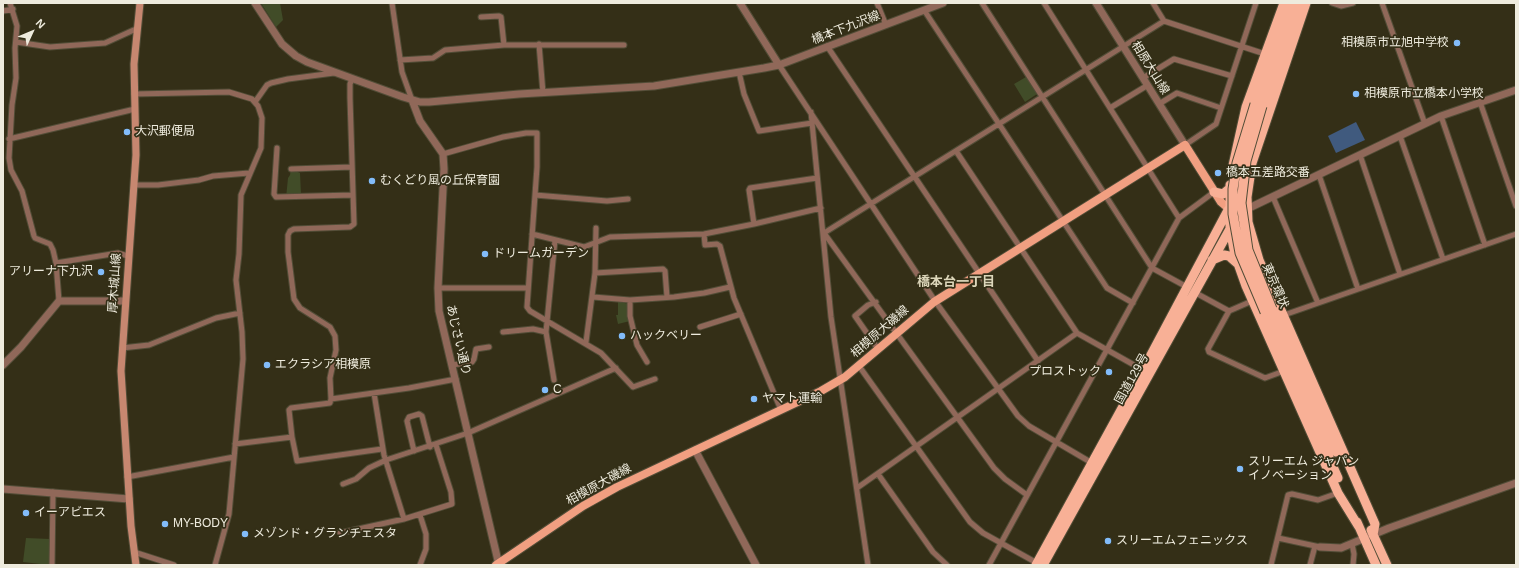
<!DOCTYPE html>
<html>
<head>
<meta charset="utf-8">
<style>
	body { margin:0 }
	#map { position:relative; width:1519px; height:568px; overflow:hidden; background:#342f17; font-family:Arial,sans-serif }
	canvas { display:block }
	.frame { position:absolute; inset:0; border:4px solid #eeebdd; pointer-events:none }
	.north { position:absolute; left:12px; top:12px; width:40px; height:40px; -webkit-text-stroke:3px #342f17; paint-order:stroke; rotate:46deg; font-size:11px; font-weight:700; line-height:16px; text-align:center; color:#eeebdd }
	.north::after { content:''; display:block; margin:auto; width:14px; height:18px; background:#eeebdd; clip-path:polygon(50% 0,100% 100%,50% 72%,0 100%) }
</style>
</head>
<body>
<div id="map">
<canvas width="1519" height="568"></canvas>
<div class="frame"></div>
<div class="north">N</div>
</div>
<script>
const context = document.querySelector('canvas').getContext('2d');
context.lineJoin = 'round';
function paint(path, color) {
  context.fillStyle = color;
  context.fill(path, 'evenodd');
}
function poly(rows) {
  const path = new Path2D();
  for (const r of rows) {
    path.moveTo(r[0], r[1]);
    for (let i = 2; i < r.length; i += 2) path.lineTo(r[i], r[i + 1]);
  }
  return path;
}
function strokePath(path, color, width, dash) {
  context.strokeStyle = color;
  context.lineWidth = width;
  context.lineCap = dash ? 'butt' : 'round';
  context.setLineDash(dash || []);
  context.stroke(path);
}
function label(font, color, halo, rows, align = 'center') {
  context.font = font + ' Arial,"Noto Sans JP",sans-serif';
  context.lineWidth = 3.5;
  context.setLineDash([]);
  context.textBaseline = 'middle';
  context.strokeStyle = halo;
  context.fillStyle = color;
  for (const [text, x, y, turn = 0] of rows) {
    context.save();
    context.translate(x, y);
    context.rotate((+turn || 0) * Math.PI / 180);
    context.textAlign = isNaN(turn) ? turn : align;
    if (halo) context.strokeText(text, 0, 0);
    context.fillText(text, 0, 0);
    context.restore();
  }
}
paint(poly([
	[261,3,280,3,283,20,276,27],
	[1026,77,1037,94,1025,102,1014,84],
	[291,169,300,173,301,194,286,198,288,178,290,175],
	[618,301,628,304,630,321,618,324,616,315,618,315],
	[26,538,50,539,49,565,23,562]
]), '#414c28');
paint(poly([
	[1356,122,1365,140,1336,153,1328,136]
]), '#405a7e');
const minor = poly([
	[10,3,17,26,15,48,16,78,12,105,9,158,11,170,22,191,34,236,35,238,50,244,53,250,56,263,59,301],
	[392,3,402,72,412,100],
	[877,3,886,25],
	[982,3,1152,268,1187,287],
	[1044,3,1179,218],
	[1153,3,1164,21],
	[1332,3,1341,6,1353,3],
	[1382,3,1425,124],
	[924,10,1107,288,1133,303],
	[3,11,13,9],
	[481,17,499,16,501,17,504,45],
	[16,42,50,47,105,43,136,29],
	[539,44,543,93],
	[827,46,1038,361],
	[400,60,433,58,445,50,504,45,624,45],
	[779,65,935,301,1018,416,1029,426,1092,463],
	[739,72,744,94,759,131,812,123],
	[1143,78,1174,59,1232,76],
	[352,79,350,84,350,98,354,224,350,227,294,229,290,231,288,235,288,252,294,299,300,308,330,327,335,336,336,350,330,378,331,399,409,388,456,379],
	[134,94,229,92,252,99,258,106,262,118,261,148,241,195,239,254,236,280,242,332,243,359,229,514,215,565],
	[255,102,267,85,271,83,288,79,334,73],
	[1480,102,1516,206],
	[1159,104,1177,93,1221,108],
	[1110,108,1148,85],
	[811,112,831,317,868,565],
	[1441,116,1485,245],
	[1400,136,1443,259],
	[9,139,135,109],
	[1185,145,1216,124,1256,3],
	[277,148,274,194,276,197,353,195],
	[956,151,1077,333,1143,370],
	[443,154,503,137,526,133,537,133,537,167,527,307,530,311,601,353,633,387,655,379],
	[1360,155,1400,274],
	[291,169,352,167],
	[1319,175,1358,289],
	[134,185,158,185,199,180,213,176,249,173],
	[535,195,607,201,628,199],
	[1273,197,1318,303],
	[754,224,749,190,750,188,817,178],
	[532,234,584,247,610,237,704,234,754,224,821,208],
	[704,234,705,245,717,244,720,246,734,298,781,410],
	[56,263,118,253,128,256],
	[595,273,663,269,665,271,667,297],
	[438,288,527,288],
	[1194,292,1229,311,1252,301],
	[593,297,630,300,674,297,704,293,730,287],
	[630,300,630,316,637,345,647,362],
	[876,302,868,305,855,316,878,349],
	[1229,311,1208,349,1209,352,1265,378,1284,371],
	[1284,315,1516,234],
	[700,327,741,314],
	[503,332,533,329,546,332],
	[586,342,595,273,596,228],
	[122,348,149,345,216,318,240,313],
	[452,365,472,362,474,359,476,349,489,347],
	[859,366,970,522,983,533,1037,563],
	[554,380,546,332,555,240],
	[374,393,384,455,404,519],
	[331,399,330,403,291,408,289,410,292,437,297,461,382,449],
	[235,444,292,437],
	[414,451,407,421,409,417,419,414,422,416,430,447],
	[878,474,933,552,947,565],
	[127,477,234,457],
	[343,484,356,479,369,468,386,460,468,433,616,368],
	[857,488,1077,333],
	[1027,495,1005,479,994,468,824,233,1164,21,1265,54],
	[420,515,426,534,426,549,420,565],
	[340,533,404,519,452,504,451,492,436,445],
	[1278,538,1320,547],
	[1352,544,1354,554,1353,565],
	[134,552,174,565],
	[52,565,53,492],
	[989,565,1179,218,1214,192],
	[1271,565,1288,495,1292,494,1318,500,1338,493],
	[1310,565,1315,546]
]);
const tertiary = poly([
	[255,3,282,44,296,56,307,62,403,97,420,102,429,102,519,94,654,86,764,68,779,65,943,3],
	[740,3,779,65],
	[1096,3,1185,145],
	[412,100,420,121,443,154,444,169,438,288,439,311,499,565],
	[1247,209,1441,116,1516,90],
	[3,365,21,347,59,301,125,301],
	[695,450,756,565],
	[3,489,129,499],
	[1320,547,1341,548,1389,528,1516,483]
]);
const secondary = poly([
	[136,565,131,526,121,371,136,155,134,64,140,3]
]);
const primary = poly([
	[496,565,583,506,617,487,821,391,845,377,934,302,1185,145,1221,202,1228,208,1234,210]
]);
const trunk = poly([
	[1306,3,1252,163,1247,197,1248,222,1259,260,1375,524,1373,535],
	[1255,104,1290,3],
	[1262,106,1298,3],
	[1232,170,1246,107,1284,3],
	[1230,185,1230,229,1235,255,1246,286,1338,493,1359,527],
	[1214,192,1223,194,1229,189],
	[1212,260,1224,255,1229,256,1237,263],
	[1272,309,1336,452],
	[1265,312,1338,478],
	[1357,522,1376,565],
	[1371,530,1387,565],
	[1036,565,1143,370,1228,210],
	[1043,565,1231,227]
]);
strokePath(minor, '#524d37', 7);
strokePath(tertiary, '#524d37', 9);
strokePath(secondary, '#524d37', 9);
strokePath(primary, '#524d37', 10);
strokePath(trunk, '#524d37', 11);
strokePath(minor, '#906859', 5);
strokePath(tertiary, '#906859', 7);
strokePath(secondary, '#c78770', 7);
strokePath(primary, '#f19f81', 8);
strokePath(trunk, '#f8b096', 9);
const trunkBridge = poly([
	[1255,104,1237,163,1233,189,1233,214,1240,253,1265,312],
	[1262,106,1246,161,1241,203,1248,250,1272,309]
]);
strokePath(trunkBridge, '#524d37', 11, []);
strokePath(trunkBridge, '#f8b096', 9);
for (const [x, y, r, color] of [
	[1457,43,4,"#82bcfa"],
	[1356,94,4,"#82bcfa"],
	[127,132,4,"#82bcfa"],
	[1218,173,4,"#82bcfa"],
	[372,181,4,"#82bcfa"],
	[485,254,4,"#82bcfa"],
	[101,272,4,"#82bcfa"],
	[622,336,4,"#82bcfa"],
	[267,365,4,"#82bcfa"],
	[1109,372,4,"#82bcfa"],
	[545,390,4,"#82bcfa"],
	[754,399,4,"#82bcfa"],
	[1240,469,4,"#82bcfa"],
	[26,513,4,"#82bcfa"],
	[165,524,4,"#82bcfa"],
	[245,534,4,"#82bcfa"],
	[1108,541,4,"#82bcfa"]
]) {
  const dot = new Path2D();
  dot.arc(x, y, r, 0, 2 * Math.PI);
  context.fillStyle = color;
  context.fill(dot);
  strokePath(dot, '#342f17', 1.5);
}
label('12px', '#eeebdd', '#342f17', [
	["橋本下九沢線",846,28,-21],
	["相原大山線",1150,68,58],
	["厚木城山線",115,283,-86],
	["東京環状",1275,286,67],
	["相模原大磯線",880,332,-41],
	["あじさい通り",458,340,77],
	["国道129号",1132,379,-61],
	["相模原大磯線",599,485,-29]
]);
label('12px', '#eeebdd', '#342f17', [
	["相模原市立旭中学校",1449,43,"right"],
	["相模原市立橋本小学校",1364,94],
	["大沢郵便局",135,132],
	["橋本五差路交番",1226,173],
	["むくどり風の丘保育園",380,181],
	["ドリームガーデン",493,254],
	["アリーナ下九沢",93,272,"right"],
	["ハックベリー",630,336],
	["エクラシア相模原",275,365],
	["プロストック",1101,372,"right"],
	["C",553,390],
	["ヤマト運輸",762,399],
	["スリーエム ジャパン",1248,462],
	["イノベーション",1248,476],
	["イーアビエス",34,513],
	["MY-BODY",173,524],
	["メゾンド・グランチェスタ",253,534],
	["スリーエムフェニックス",1116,541]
], 'left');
label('bold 13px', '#dcd6ba', '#342f17', [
	["橋本台一丁目",956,282]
]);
</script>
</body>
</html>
